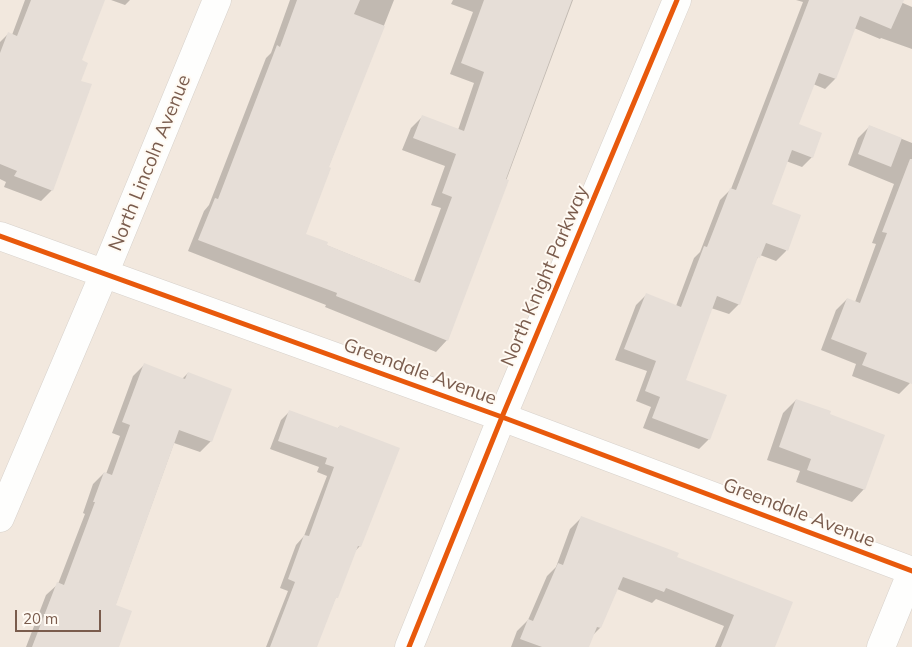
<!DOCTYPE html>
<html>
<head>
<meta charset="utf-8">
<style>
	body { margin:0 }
	#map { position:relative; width:912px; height:647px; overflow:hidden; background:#f9f5f0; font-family:Mulish,sans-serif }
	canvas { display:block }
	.scale { position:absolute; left:15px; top:610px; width:86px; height:22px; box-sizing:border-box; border:2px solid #7a5c4d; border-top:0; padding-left:6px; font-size:15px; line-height:18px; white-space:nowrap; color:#7a5c4d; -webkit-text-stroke:4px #fffaf3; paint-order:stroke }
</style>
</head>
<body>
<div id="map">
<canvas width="912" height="647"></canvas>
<div class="scale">20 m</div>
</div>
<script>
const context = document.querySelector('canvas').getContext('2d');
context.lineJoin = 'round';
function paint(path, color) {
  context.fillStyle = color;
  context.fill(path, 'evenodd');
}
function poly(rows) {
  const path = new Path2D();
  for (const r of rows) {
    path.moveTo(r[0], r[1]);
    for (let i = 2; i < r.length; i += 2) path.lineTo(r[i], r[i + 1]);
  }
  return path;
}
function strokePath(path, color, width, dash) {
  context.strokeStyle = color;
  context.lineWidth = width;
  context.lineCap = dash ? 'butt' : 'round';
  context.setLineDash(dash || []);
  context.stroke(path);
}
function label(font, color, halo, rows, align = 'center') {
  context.font = font + ' Mulish,sans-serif';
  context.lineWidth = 4;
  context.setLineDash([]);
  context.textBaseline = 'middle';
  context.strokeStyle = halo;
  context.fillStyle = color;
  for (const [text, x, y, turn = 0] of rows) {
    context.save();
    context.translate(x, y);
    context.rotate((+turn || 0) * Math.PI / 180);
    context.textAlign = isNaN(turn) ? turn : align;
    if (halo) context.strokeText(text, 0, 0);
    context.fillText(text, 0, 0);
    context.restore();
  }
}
paint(poly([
	[0,0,912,0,912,647,0,647]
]), '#f2e8de');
paint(poly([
	[25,0,104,0,80,61,52,190,41,201,4,187,6,182,0,179,0,42,8,34,12,35],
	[111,0,130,0,125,5],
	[290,0,394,0,328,168,304,234,326,245,414,281,441,208,431,205,445,166,402,150,411,128,422,117,458,130,474,83,450,74,473,12,451,4,453,0,573,0,447,340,436,352,325,307,326,305,188,251,204,211,209,205,266,58,271,53],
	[796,0,896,0,912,7,912,49,881,38,880,39,854,28,835,79,825,89,813,84,797,125,812,157,802,167,786,161,770,205,800,216,786,251,776,261,760,255,755,261,739,304,729,314,711,308,684,381,709,439,699,449,643,428,651,407,636,401,647,371,615,360,636,305,646,295,676,306,694,258,700,252,720,200,731,189,803,2],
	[870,126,912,143,912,379,910,383,899,394,852,376,856,364,821,350,836,310,847,299,855,302,876,244,872,243,894,184,848,165,858,138],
	[144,365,182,379,188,373,211,441,200,452,174,443,115,606,117,647,26,647,46,595,58,584,85,514,83,513,93,484,104,473,106,474,120,436,112,433,133,376],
	[796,400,828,415,864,489,852,502,796,482,800,471,767,460,783,413],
	[290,411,337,429,340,426,360,546,355,551,315,647,266,647,288,591,280,588,296,545,304,536,327,476,317,472,319,467,270,449,281,420],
	[581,518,676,558,774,647,715,647,724,626,656,599,652,603,617,589,600,628,592,636,588,647,511,647,517,631,528,620,547,576,556,567,570,529]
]), '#0003');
paint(poly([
	[31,0,105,0,82,60,88,63,81,81,92,84,53,191,14,176,17,171,0,164,0,53,8,32,17,36],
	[297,0,360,0,354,14,385,26,329,167,331,168,306,234,328,242,327,245,420,283,452,197,442,193,456,154,413,138,422,115,464,131,484,72,461,63,484,0,572,0,506,179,509,180,448,341,336,296,337,293,198,240,215,198,218,199,277,45,280,47],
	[809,0,904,0,891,29,860,16,836,79,819,73,799,124,822,133,813,158,792,150,772,204,801,215,788,251,766,243,760,258,758,257,740,305,717,296,686,380,727,395,710,440,652,418,660,397,645,391,656,361,624,349,646,293,681,307,704,246,707,247,730,188,736,190],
	[869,125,902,138,891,167,858,154],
	[910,159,912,159,912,384,862,365,867,353,831,339,847,298,860,303,887,233,882,232],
	[144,363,185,379,188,372,232,389,212,442,179,430,116,605,132,611,119,647,32,647,57,582,64,585,95,502,93,502,104,472,112,475,130,425,122,422],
	[796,399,831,411,830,414,885,435,865,490,807,470,811,459,779,447],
	[289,410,338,428,340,425,400,448,361,547,358,546,338,598,336,598,317,647,270,647,295,582,288,579,304,535,309,536,334,467,325,464,327,458,278,441],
	[581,516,679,553,677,557,793,602,775,647,721,647,734,615,666,588,664,592,623,577,601,628,597,627,589,647,542,647,520,639,528,619,533,621,558,563,563,565]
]), '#e6ded7');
const street = poly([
	[0,236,502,417,912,571],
	[0,518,104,274,217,0],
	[409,647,502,417,677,0],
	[881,647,912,571]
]);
strokePath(street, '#d7d1cb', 29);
strokePath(street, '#fefefd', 28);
strokePath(poly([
	[0,236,502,417,912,571],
	[409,647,502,417,677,0]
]), '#e8590c', 5);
label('19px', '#7a5c4d', '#fffaf3', [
	["North Lincoln Avenue",150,163,-68],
	["North Knight Parkway",545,276,-67],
	["Greendale Avenue",420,372,20],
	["Greendale Avenue",799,513,21]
]);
</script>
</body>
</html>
